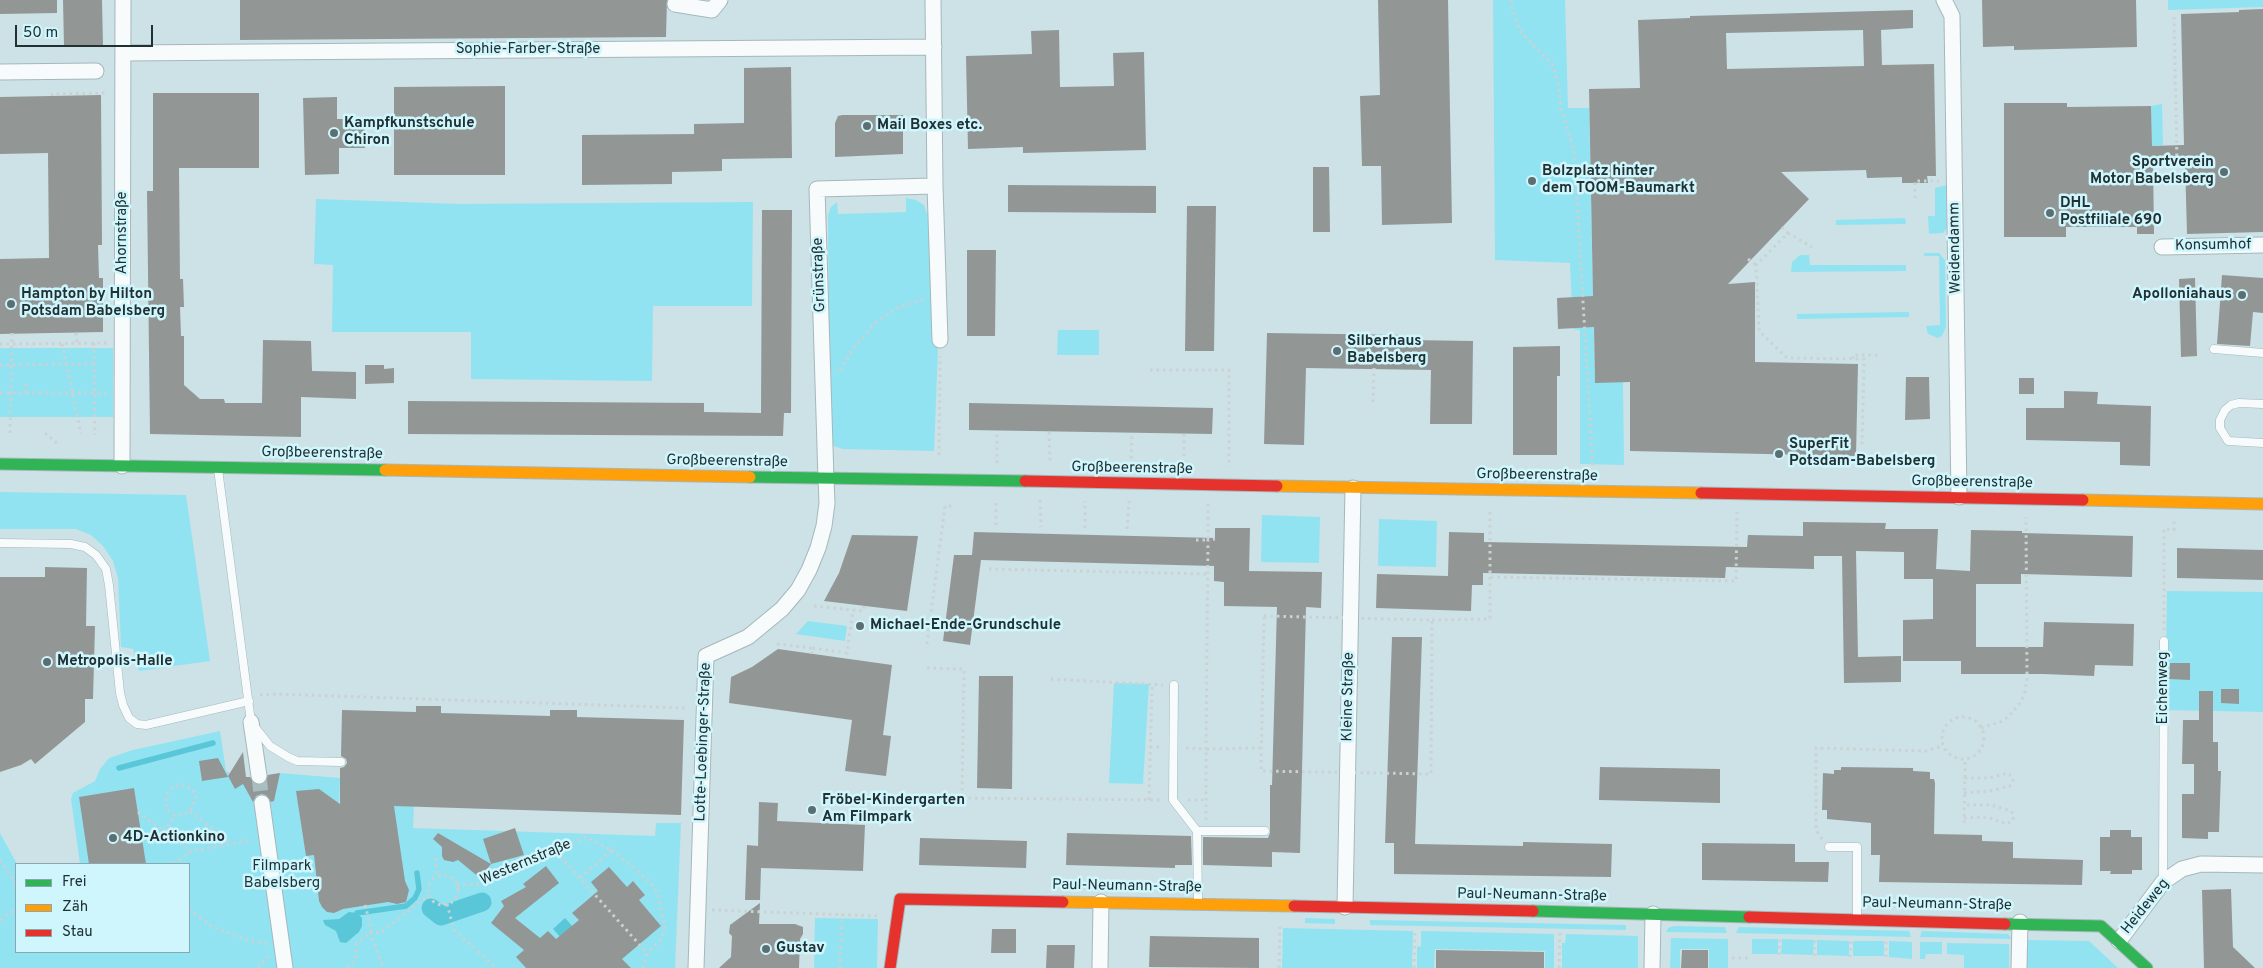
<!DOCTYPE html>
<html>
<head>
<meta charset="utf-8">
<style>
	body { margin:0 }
	#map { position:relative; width:2263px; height:968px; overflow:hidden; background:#cce2e6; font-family:Overpass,sans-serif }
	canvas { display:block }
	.legend { position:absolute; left:15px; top:863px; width:175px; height:90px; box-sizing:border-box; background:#cff6fd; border:1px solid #89a7ac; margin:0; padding:6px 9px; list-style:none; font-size:15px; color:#213033 }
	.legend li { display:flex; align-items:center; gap:10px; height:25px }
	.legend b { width:25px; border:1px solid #89a7ac }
	.scale { position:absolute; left:15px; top:25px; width:138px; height:22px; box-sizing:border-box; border:2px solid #213033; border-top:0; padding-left:6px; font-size:15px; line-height:18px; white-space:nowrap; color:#213033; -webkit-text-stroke:4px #cff6fd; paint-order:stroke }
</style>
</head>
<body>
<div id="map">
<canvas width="2263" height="968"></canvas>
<ul class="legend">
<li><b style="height:6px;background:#30b455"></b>Frei</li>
<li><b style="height:6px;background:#ff9f0a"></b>Zäh</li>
<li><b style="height:6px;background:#e5322d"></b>Stau</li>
</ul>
<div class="scale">50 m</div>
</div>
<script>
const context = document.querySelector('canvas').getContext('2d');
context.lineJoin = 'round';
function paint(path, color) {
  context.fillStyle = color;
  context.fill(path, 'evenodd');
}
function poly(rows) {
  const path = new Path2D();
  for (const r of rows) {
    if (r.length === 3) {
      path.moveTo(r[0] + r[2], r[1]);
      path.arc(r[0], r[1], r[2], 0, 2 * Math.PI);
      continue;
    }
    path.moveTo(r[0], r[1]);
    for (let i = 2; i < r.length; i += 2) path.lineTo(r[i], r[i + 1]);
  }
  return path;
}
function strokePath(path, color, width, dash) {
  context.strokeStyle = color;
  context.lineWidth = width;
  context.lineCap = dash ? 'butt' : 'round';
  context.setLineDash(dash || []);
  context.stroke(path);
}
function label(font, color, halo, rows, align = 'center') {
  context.font = font + ' Overpass,sans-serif';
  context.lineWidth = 5;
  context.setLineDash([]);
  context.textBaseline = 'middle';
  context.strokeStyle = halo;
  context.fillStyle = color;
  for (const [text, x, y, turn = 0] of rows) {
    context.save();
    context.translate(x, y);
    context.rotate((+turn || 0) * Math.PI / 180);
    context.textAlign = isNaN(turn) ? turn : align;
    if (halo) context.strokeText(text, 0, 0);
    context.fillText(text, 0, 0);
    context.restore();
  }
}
paint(poly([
	[1493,0,1565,0,1568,108,1589,108,1595,382,1623,382,1624,465,1580,464,1580,330,1573,329,1570,263,1495,260],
	[2168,0,2263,0,2263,7,2168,10],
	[2162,104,2163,145,2152,146,2151,106],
	[1946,185,1947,228,1943,233,1929,234,1928,216,1935,216,1935,188],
	[906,198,916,200,924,205,931,226,938,351,934,451,843,449,830,445,828,215,831,207,837,202,838,214,906,212],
	[316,199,460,204,753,202,752,306,653,306,652,381,471,379,471,332,332,332,333,265,314,264],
	[1905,218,1906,224,1836,225,1836,220],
	[1924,253,1939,253,1945,260,1946,327,1942,336,1938,338,1928,334,1926,326,1940,325,1939,256,1924,256],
	[1800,255,1809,255,1810,265,1906,265,1906,271,1791,272,1792,262],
	[1909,312,1909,317,1797,319,1797,314],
	[1058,330,1099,330,1099,355,1057,355],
	[0,348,113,348,113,417,0,417],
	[0,492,186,495,210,661,139,671,133,649,121,647,118,578,113,561,103,546,91,535,76,529,0,529],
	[1262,515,1320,517,1319,563,1261,562],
	[1379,519,1437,521,1436,567,1378,566],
	[2167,591,2263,592,2263,712,2165,710],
	[808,621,847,626,845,641,796,634],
	[1114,683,1149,684,1143,784,1109,783],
	[220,731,226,771,240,779,280,773,340,778,339,804,414,806,413,828,655,836,656,823,681,823,675,968,0,968,0,833,17,864,16,952,189,952,189,864,80,864,71,799,73,793,95,781,100,769,109,758,133,750],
	[815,918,878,919,877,968,814,968],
	[1305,918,1335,919,1335,924,1305,923],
	[1370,920,1626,925,1626,930,1370,925],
	[1674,926,1725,927,1727,933,1666,932,1668,928],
	[1739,927,1909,931,1911,937,1736,933],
	[1283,928,1413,931,1412,968,1282,968],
	[1421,931,1554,934,1554,968,1545,968,1545,951,1435,949,1434,968,1417,968,1417,947,1421,946],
	[1922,931,2008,934,2012,939,1920,937],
	[1566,934,1638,936,1638,968,1562,968,1562,943,1565,943],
	[1671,938,1728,939,1728,968,1709,968,1709,949,1680,949,1680,968,1670,968],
	[1752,939,1778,939,1778,954,1752,954],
	[1782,939,1814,940,1813,955,1781,954],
	[1817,940,1849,941,1849,956,1817,955],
	[2027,940,2089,941,2118,968,2026,968],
	[1853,941,1884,941,1884,956,1853,956],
	[1889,941,1912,942,1912,959,1889,957],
	[1920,942,1942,942,1942,954,1926,954,1925,959,1920,959],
	[1947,943,2009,944,2009,968,1964,968,1964,955,1947,954]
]), '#92e3f1');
paint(poly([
	[349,912,357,913,362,918,362,926,359,932,346,943,340,942,336,931,325,925,323,920,339,919],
	[565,918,610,968,588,968,553,929]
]), '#5ac7d8');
strokePath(poly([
	[119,768,213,743],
	[357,913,406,906,415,898,419,889,417,873]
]), '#5ac7d8', 5.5);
strokePath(poly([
	[431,908,441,916,482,902]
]), '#5ac7d8', 19);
paint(poly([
	[0,0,57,0,57,13,0,14],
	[63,0,102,0,103,46,64,46],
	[240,0,667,0,666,37,240,40],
	[1378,0,1448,0,1452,223,1382,225,1381,166,1362,166,1360,96,1380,95],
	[1982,0,2136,0,2137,47,2014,50,2014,46,1983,47],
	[2263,9,2263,232,2187,234,2185,160,2153,160,2154,234,2137,234,2137,227,2066,227,2066,237,2004,237,2004,103,2067,103,2067,107,2151,106,2152,146,2184,145,2181,14,2239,12,2239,10],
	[1913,10,1913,28,1881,30,1882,65,1934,64,1936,176,1927,176,1928,183,1902,183,1902,177,1867,178,1866,170,1781,172,1809,199,1728,284,1755,282,1755,362,1858,364,1856,456,1630,451,1630,382,1595,383,1594,327,1558,329,1557,298,1593,296,1589,89,1640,88,1638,20,1690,18,1690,16],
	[1863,30,1864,66,1727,69,1726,33],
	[1059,30,1060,87,1114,86,1113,53,1144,52,1146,150,1023,153,1023,147,968,149,966,56,1032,54,1031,31],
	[791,67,792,158,722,159,722,171,672,172,672,184,582,185,582,135,694,134,694,124,744,123,744,68],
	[505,86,505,175,394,175,394,87],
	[153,93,259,93,259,168,179,168,180,279,183,279,184,307,180,307,181,336,184,336,184,385,200,399,224,399,225,403,262,403,263,340,311,341,312,371,356,372,356,399,301,397,301,437,150,434,147,191,153,191],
	[101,95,102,245,98,245,99,278,103,278,103,332,0,334,0,259,49,258,48,153,0,154,0,97],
	[337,97,337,119,364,119,365,148,339,148,339,174,305,175,303,98],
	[842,115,903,115,903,154,835,157,835,123,838,116],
	[1313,167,1329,167,1330,232,1313,232],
	[1008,185,1156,186,1156,213,1008,212],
	[1187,206,1216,206,1214,351,1185,351],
	[762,210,792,210,791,413,784,413,783,436,408,434,408,401,704,403,704,412,761,413],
	[967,250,996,250,995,336,967,336],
	[2222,275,2263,278,2263,313,2253,312,2250,346,2217,344],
	[2195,278,2197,356,2181,357,2179,279],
	[1267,333,1408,335,1408,340,1473,341,1472,424,1430,424,1431,370,1306,368,1304,445,1264,444],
	[1560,346,1560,376,1557,376,1557,455,1513,455,1513,347],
	[365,365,384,365,384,369,394,368,394,383,365,384],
	[1906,377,1929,377,1930,419,1905,420],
	[2019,378,2034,378,2034,394,2019,394],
	[2064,391,2098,392,2097,404,2151,406,2150,466,2120,465,2120,442,2026,440,2026,408,2064,408],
	[969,403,1213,408,1212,434,969,430],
	[1803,522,1886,523,1885,529,1938,529,1936,569,1970,571,1971,530,2022,531,2022,533,2133,536,2132,577,2021,574,2021,584,1976,584,1976,647,2043,647,2044,622,2134,624,2133,666,2095,665,2094,676,2043,674,1961,674,1961,661,1903,661,1903,620,1933,619,1933,579,1904,579,1904,552,1856,551,1858,657,1901,656,1901,682,1844,683,1842,556,1814,556,1814,569,1726,567,1725,578,1483,573,1483,585,1472,585,1471,611,1376,608,1377,574,1448,576,1449,532,1484,533,1484,542,1747,547,1748,535,1803,536],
	[1215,528,1250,528,1249,571,1322,572,1321,608,1306,607,1300,853,1272,852,1272,867,1203,865,1203,837,1268,838,1270,833,1270,785,1272,785,1277,607,1224,606,1224,582,1214,581,1214,566,981,560,970,645,943,641,954,555,972,555,974,532,1215,538],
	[852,535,918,536,907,611,824,601,839,573],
	[2177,548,2263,550,2263,580,2177,578],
	[45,567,87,568,86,626,95,626,93,699,85,699,85,722,35,764,31,759,21,765,0,772,0,577,45,577],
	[1392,637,1422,637,1415,844,1523,846,1523,842,1612,844,1611,877,1394,874,1394,843,1385,843],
	[778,649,892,665,883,735,891,736,886,776,845,771,852,720,729,703,731,677,752,667],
	[2170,663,2190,663,2190,680,2169,679],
	[979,676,1013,676,1012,789,977,788],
	[2221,689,2239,689,2239,704,2221,703],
	[2199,691,2213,691,2213,742,2218,742,2218,771,2221,771,2219,832,2208,832,2208,839,2182,838,2182,794,2194,794,2194,764,2182,764,2183,720,2199,720],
	[416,706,441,706,441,713,550,716,550,710,577,710,577,717,684,720,681,815,394,806,405,881,409,890,406,902,397,904,388,902,343,909,334,913,327,912,322,907,319,901,314,855,306,856,296,791,319,789,340,804,340,768,344,767,347,763,346,759,341,756,342,710,416,712],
	[243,752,246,777,250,777,255,784,264,784,268,775,280,773,274,801,271,802,266,795,261,794,256,796,253,802,243,784,235,789,228,776],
	[218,758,228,777,202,781,199,761],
	[1600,767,1720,769,1720,803,1599,800],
	[1841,767,1913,768,1913,771,1930,772,1930,779,1934,779,1935,783,1934,834,1982,835,1982,841,2013,842,2013,858,2083,860,2082,885,1879,882,1880,855,1871,855,1871,823,1827,819,1827,810,1822,810,1823,773,1834,774,1834,770,1841,770],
	[134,788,146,864,89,864,79,797],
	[759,802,778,803,777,821,865,825,863,871,761,868,760,900,745,900,747,845,758,846],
	[515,828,524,855,491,864,480,878,458,860,453,862,444,860,442,856,442,847,433,839,438,833,491,864,483,839],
	[2110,830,2131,830,2131,837,2142,837,2142,870,2132,870,2132,874,2110,874,2111,871,2100,871,2100,837,2110,837],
	[1067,833,1191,836,1192,865,1175,865,1175,868,1066,865],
	[920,838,1027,841,1026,868,919,865],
	[1702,843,1795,844,1795,862,1829,862,1828,882,1702,880],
	[546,866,559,883,515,918,540,938,548,931,556,939,579,920,572,913,598,891,591,882,609,867,627,887,633,881,645,895,639,900,661,926,622,959,631,968,526,968,516,957,524,950,491,923,504,906,501,901,526,887,523,884],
	[2231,889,2233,947,2255,968,2204,968,2202,890],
	[760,903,759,924,795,924,803,927,803,934,800,939,799,968,719,968,731,957,732,936,729,933,730,925],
	[992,929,1016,929,1016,953,991,953],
	[1150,936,1259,938,1259,968,1149,967],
	[1047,945,1075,945,1074,968,1046,968],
	[1436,950,1544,952,1544,968,1436,968],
	[1682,950,1708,950,1708,968,1681,968]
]), '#929796');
strokePath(poly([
	[259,776,262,803]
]), '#aabec2', 15, [15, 8]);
const lane = poly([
	[2214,349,2263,353],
	[2263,404,2239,403,2231,405,2225,410,2220,420,2220,428,2228,441,2263,443],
	[218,469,251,722,270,746,288,757,297,761,341,762],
	[0,543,71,544,85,547,96,555,106,569,109,585,120,693,123,705,129,718,137,724,146,725,249,701],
	[1174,685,1173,800,1197,831],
	[1829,847,1857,847,1857,918],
	[2163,882,2164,641],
	[1198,902,1197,831,1265,831]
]);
const street = poly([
	[933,0,935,186,940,340],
	[1944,0,1952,16,1959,497],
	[675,4,712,10,720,0],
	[123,53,934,47],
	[0,72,96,71],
	[2162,247,2263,245],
	[122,466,123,0],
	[251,722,259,776],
	[262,803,285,968],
	[1345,907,1353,488],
	[2119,941,2163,882,2182,869,2201,864,2263,865],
	[696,968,706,656,748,637,782,609,798,590,809,570,818,548,824,526,827,503,826,479,817,189,935,186],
	[1100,968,1101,902],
	[1652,968,1653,914],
	[2019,968,2020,922]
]);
const fast = poly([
	[0,464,385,470],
	[750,477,1025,481],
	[1533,911,1749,917],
	[2005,924,2101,926,2147,968]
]);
const slow = poly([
	[385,470,750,477],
	[1277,486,1701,493],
	[2083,500,2263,504],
	[1063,902,1294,906]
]);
const jam = poly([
	[1025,481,1277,486],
	[1701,493,2083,500],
	[1294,906,1533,911],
	[1749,917,2005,924],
	[890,968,900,899,1063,902]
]);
strokePath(lane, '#a6b7bb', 9);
strokePath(street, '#a6b7bb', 17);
strokePath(fast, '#a6b7bb', 13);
strokePath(slow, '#a6b7bb', 13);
strokePath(jam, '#a6b7bb', 13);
strokePath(poly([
	[1511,0,1512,8,1520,31,1552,64,1558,83,1561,109,1574,150,1593,471],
	[2174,17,2177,162],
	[52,96,52,94,107,93],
	[1915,198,1915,181,1939,181],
	[1782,227,1788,233,1756,265,1759,331,1787,358,1864,359,1862,445],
	[1788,233,1812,247],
	[1748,259,1756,265],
	[76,333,77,343],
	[94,343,95,435],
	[0,344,107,343],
	[62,344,81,434],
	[1853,359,1853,355,1879,355],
	[0,365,95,364],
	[840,370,853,349,876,322,897,308,923,299],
	[1150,370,1229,370,1229,467],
	[0,393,108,393],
	[26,393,26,380],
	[1373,402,1374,368],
	[1049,432,1050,462],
	[10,433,12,333],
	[45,433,59,445],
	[1184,434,1184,466],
	[939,455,940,356],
	[997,463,997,431],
	[1131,465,1132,433],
	[1040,500,1041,527],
	[996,525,996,499],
	[1085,528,1085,501],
	[1127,529,1129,501],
	[1196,540,1208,540,1208,503],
	[989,569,1208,574],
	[1491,577,1736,581,1737,512],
	[814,606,863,611,864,606],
	[1264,616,1432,620,1431,774,1261,771,1264,616],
	[1432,620,1490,619,1490,508],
	[2164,630,2164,529,2174,530,2174,521],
	[777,644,812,648],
	[927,644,945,506,954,506],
	[812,654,812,648,847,653,853,610],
	[1051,679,1163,685],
	[260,695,276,694,688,708],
	[1963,738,21],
	[1981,728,2000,722,2008,717,2021,702,2025,692,2027,679,2026,517],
	[1150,747,1162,747],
	[1186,748,1206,749,1208,540,1215,539],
	[182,784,193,789,196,797,190,811,184,814,175,816,166,809,166,796,170,789,182,784],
	[1964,793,1990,791,2010,786,2013,781,2012,776,2007,773,1990,778,1964,778],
	[911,797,962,798,964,669,925,668],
	[962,798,1162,800],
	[1149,800,1152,684],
	[1188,800,1206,800],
	[190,811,229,842],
	[138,812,191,851],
	[1964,818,1987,817,2007,824,2013,820,2014,815,2011,811,1992,805,1964,805],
	[1206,820,1206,749,1261,748],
	[1964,823,1965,760],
	[164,831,175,816],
	[1822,839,1816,830,1816,748,1926,751,1942,746],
	[612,850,651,883,658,895,665,927,660,941,647,953],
	[556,852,580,878],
	[435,858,438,876],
	[0,860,16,884],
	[173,864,191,851,252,840],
	[443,890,15],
	[457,885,480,884,556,852,585,837,612,850,580,878,647,953,643,968],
	[447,904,454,930,496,968],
	[365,905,372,931],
	[189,909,211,926,247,940,267,944],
	[712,910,878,916],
	[0,920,16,909],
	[370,932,383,967,381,968],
	[1779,955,1780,937],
	[1815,956,1815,938],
	[1850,957,1851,938],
	[1886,957,1886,939],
	[1732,958,1749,958],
	[258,968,268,956],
	[347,968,355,960,357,943,372,931,380,933,429,895],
	[840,968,842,915],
	[1279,968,1280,924],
	[1414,968,1415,929],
	[1559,968,1560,931]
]), '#cbd2d3', 3, [2.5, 4]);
strokePath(lane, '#f7fbfb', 8);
strokePath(street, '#f7fbfb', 15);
strokePath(fast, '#30b455', 11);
strokePath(slow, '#ff9f0a', 11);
strokePath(jam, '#e5322d', 11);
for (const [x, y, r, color] of [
	[867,126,5,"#5d6e72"],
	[334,133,5,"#5d6e72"],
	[2224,172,5,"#5d6e72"],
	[1532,181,5,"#5d6e72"],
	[2050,213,5,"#5d6e72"],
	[2242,295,5,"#5d6e72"],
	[11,304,5,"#5d6e72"],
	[1337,351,5,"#5d6e72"],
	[1779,454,5,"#5d6e72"],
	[860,626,5,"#5d6e72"],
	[47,662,5,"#5d6e72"],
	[812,810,5,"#5d6e72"],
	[113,838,5,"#5d6e72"],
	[766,949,5,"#5d6e72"]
]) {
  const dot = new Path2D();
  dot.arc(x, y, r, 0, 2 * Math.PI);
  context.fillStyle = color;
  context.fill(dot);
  strokePath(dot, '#cff6fd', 2);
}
label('15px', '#213033', '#cff6fd', [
	["Sophie-Farber-Straße",528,50],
	["Ahornstraße",123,233,-90],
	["Konsumhof",2213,246,-1],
	["Weidendamm",1956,248,-91],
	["Grünstraße",820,275,-92],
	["Großbeerenstraße",322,454,1],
	["Großbeerenstraße",727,462,1],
	["Großbeerenstraße",1132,469,1],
	["Großbeerenstraße",1537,476,1],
	["Großbeerenstraße",1972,483,1],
	["Eichenweg",2164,688,-90],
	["Kleine Straße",1349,697,-89],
	["Lotte-Loebinger-Straße",704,742,-88],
	["Westernstraße",526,863,-23],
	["Paul-Neumann-Straße",1127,887,1],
	["Paul-Neumann-Straße",1532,896,1],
	["Paul-Neumann-Straße",1937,905,1],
	["Heideweg",2146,907,-51]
]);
label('bold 15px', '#213033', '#cff6fd', [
	["Kampfkunstschule",344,124],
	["Chiron",344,141],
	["Mail Boxes etc.",877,126],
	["Sportverein",2214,163,"right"],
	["Motor Babelsberg",2214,180,"right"],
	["Bolzplatz hinter",1542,172],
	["dem TOOM-Baumarkt",1542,189],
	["DHL",2060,204],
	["Postfiliale 690",2060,221],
	["Hampton by Hilton",21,295],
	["Potsdam Babelsberg",21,312],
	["Apolloniahaus",2232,295,"right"],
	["Silberhaus",1347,342],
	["Babelsberg",1347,359],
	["SuperFit",1789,445],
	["Potsdam-Babelsberg",1789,462],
	["Michael-Ende-Grundschule",870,626],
	["Metropolis-Halle",57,662],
	["Fröbel-Kindergarten",822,801],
	["Am Filmpark",822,818],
	["4D-Actionkino",123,838],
	["Gustav",776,949]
], 'left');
label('15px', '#1b3236', '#cff6fd', [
	["Filmpark",282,867],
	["Babelsberg",282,884]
]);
</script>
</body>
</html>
